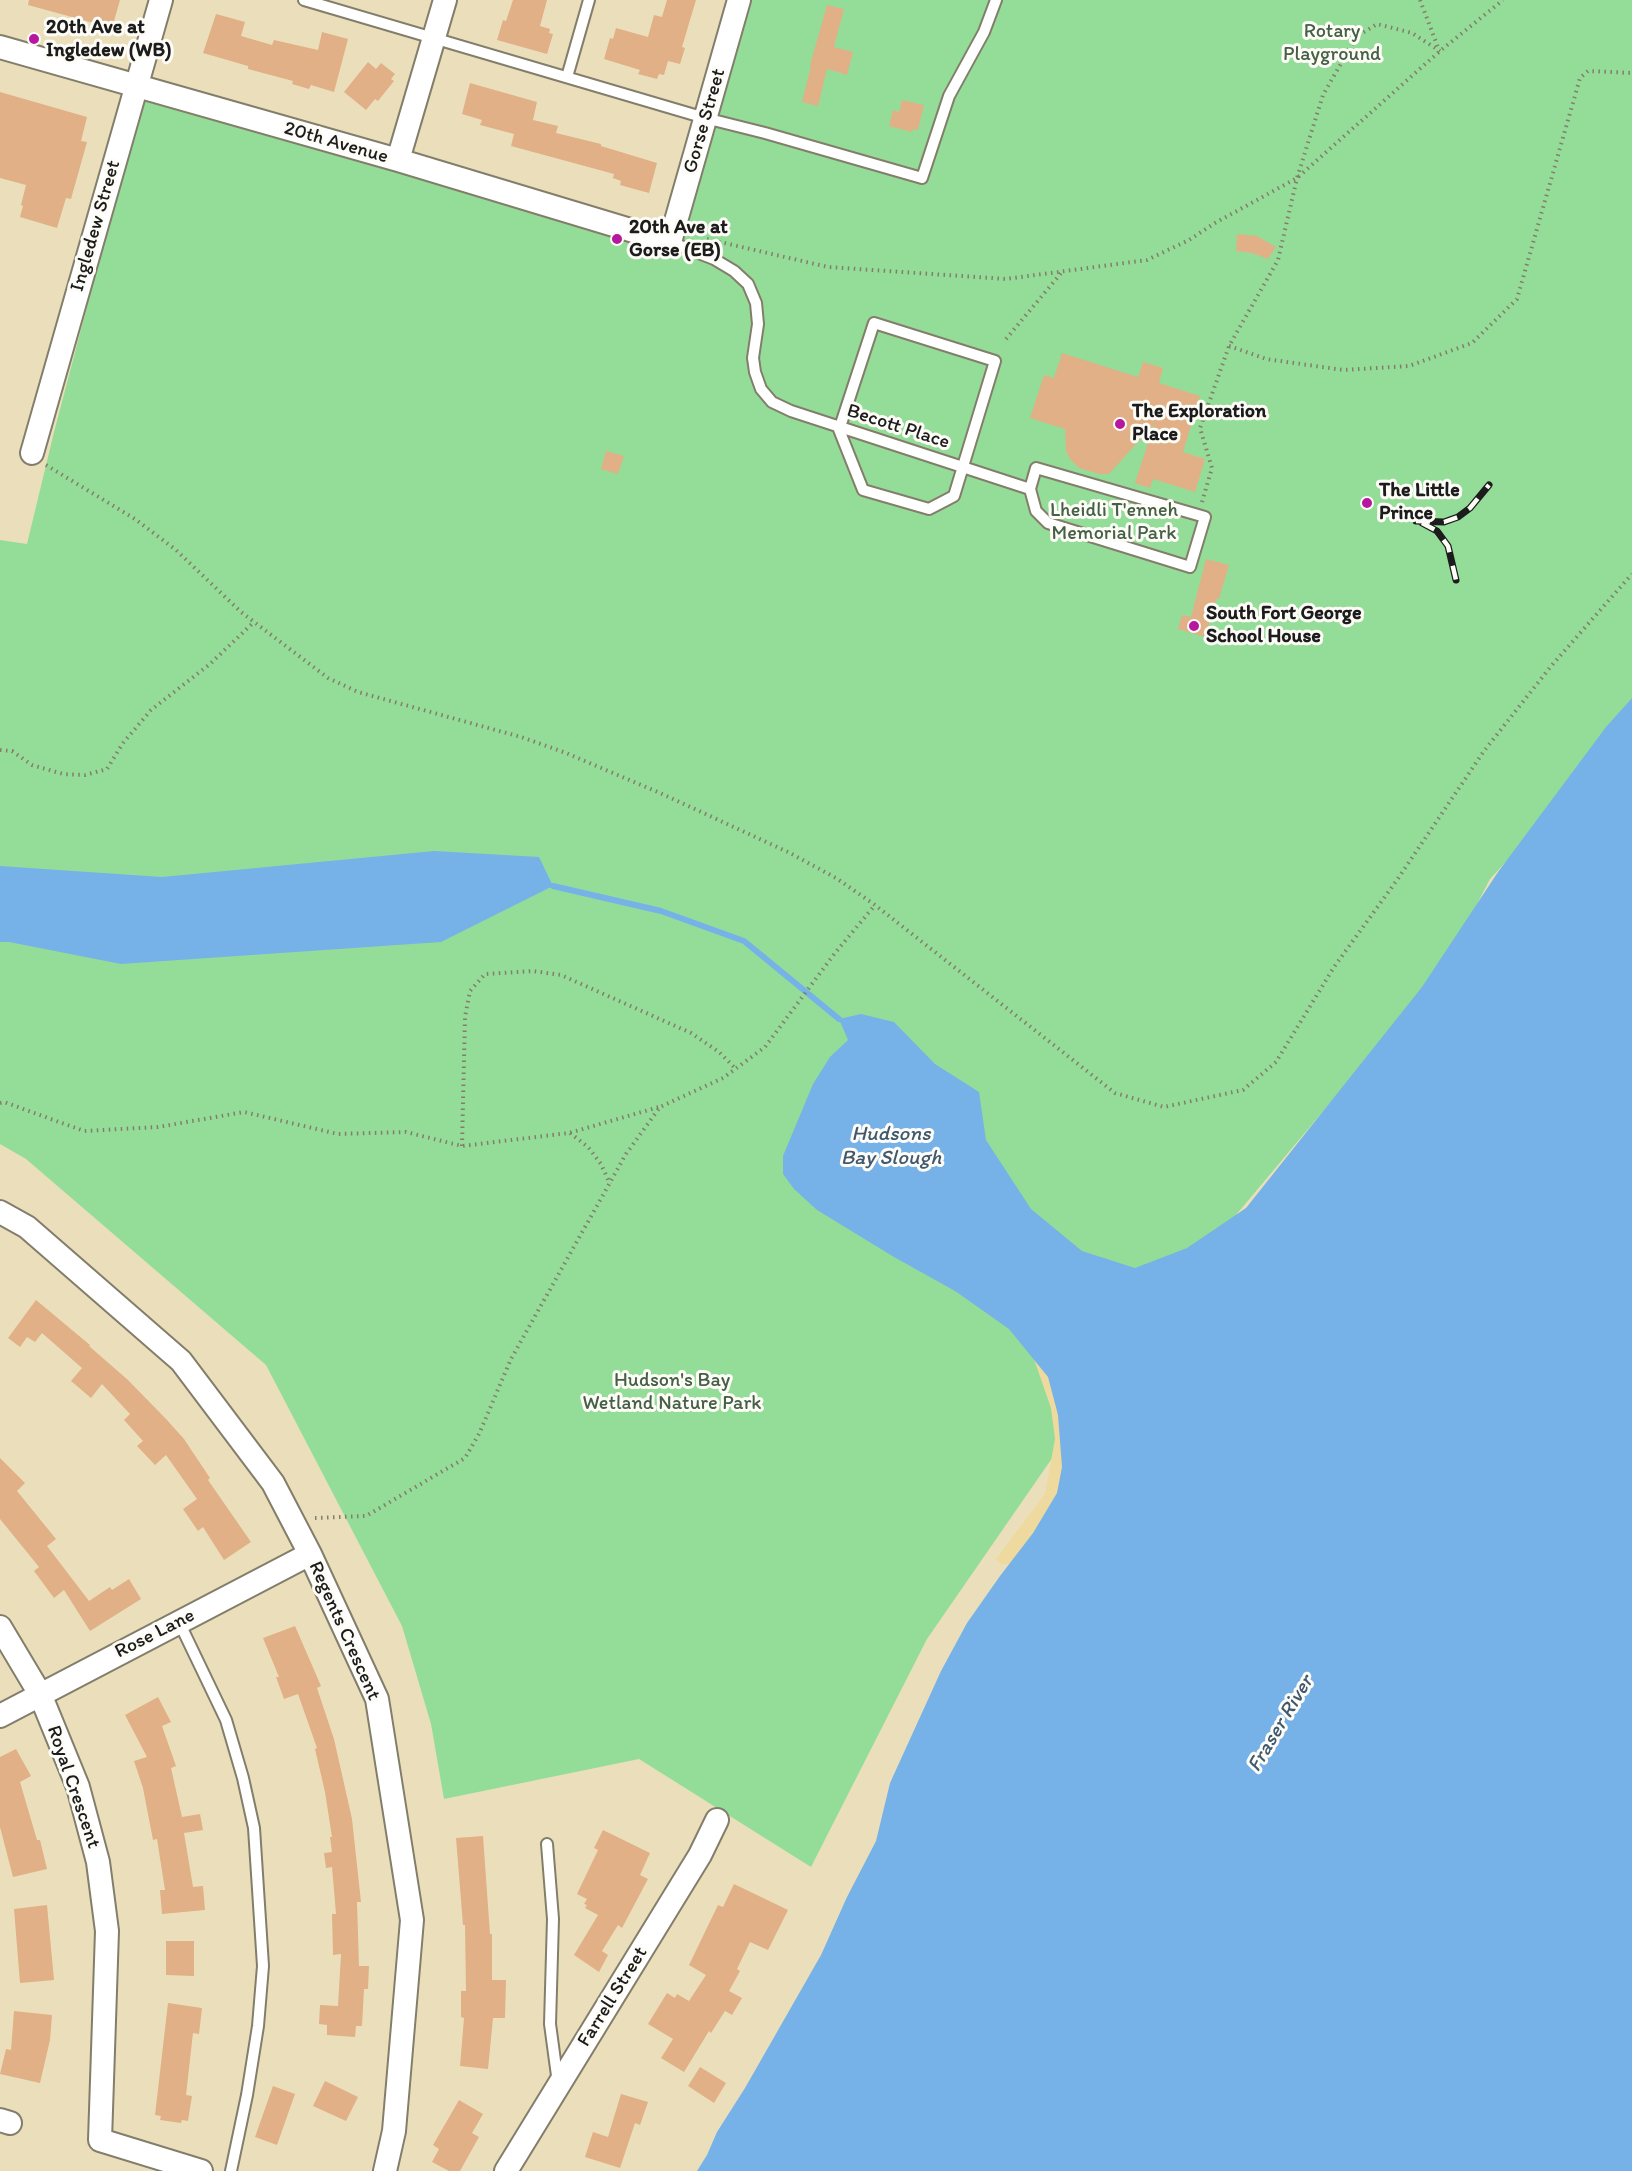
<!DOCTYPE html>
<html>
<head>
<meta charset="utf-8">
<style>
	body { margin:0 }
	canvas { display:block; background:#eadfba }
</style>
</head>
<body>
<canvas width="1632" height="2171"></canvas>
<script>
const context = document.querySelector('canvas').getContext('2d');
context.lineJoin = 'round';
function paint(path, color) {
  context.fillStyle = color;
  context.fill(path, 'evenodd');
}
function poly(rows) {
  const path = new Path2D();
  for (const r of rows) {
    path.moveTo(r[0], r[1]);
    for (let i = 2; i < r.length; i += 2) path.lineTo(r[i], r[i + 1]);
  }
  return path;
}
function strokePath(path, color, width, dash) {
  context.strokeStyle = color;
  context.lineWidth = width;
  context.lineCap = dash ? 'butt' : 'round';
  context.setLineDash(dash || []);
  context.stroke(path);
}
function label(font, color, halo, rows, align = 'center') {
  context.font = font + ' Itim,sans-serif';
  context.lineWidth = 6;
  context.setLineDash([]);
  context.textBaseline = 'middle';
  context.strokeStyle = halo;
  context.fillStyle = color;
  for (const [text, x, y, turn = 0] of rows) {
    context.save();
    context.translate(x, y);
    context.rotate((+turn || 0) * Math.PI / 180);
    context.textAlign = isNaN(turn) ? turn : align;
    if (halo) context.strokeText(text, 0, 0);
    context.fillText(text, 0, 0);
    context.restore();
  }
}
paint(poly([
	[744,0,1632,0,1632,725,1490,879,1445,966,1147,1321,927,1639,811,1867,639,1759,444,1799,431,1724,402,1626,266,1365,26,1159,0,1144,0,540,27,544,54,432,146,83,683,235]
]), '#94dd98');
paint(poly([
	[1050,1331,1071,1451,1053,1511,1028,1564,1000,1564,996,1559,1045,1494,1055,1439,1051,1408,1027,1339]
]), '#eeda9e');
paint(poly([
	[1632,698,1632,2171,697,2171,707,2155,717,2132,745,2088,821,1955,847,1897,876,1841,890,1783,941,1671,967,1623,1000,1576,1033,1533,1057,1493,1062,1467,1058,1415,1048,1377,1009,1329,955,1291,894,1257,817,1210,794,1189,783,1174,783,1156,813,1084,830,1057,848,1040,839,1019,861,1014,894,1022,935,1064,979,1092,986,1140,1031,1209,1082,1251,1135,1268,1187,1248,1246,1208,1422,987,1498,872,1606,727],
	[434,851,539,857,553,886,441,942,121,964,9,942,0,942,0,866,162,877]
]), '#76b2e8');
strokePath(poly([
	[553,886,661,911,744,941,839,1019]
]), '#76b2e8', 6);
paint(poly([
	[29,0,120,0,112,28,28,5],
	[513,0,547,0,540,26,550,29,549,33,553,34,547,54,497,40,503,20,506,21],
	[667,0,696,0,682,47,685,48,680,64,668,61,664,75,659,74,657,79,638,74,640,70,604,59,610,38,613,39,616,28,648,37,654,15,662,17],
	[827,5,844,9,834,47,853,52,847,75,827,69,818,106,802,102,811,66,810,65],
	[216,14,245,22,241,36,272,45,274,40,318,50,322,32,348,39,334,92,311,85,309,89,292,84,293,81,248,69,248,66,203,53],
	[368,62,376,69,381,63,395,74,391,79,394,81,378,101,375,99,366,110,344,92],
	[470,83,537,102,533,120,558,126,556,133,601,144,601,146,657,163,649,193,620,185,621,181,613,178,614,174,511,146,514,134,480,125,482,120,462,114],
	[0,92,87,117,81,141,87,142,71,199,66,198,57,228,20,217,23,206,21,205,26,185,0,178],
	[902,100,924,105,918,130,913,129,912,132,889,126,893,110,899,112],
	[1237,234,1257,236,1276,247,1268,259,1252,253,1236,251],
	[1062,353,1138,377,1143,362,1163,368,1159,383,1200,396,1183,452,1205,459,1195,492,1153,479,1150,488,1135,483,1154,424,1109,474,1099,474,1079,468,1070,459,1066,451,1065,429,1030,418,1044,375,1054,378],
	[606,451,624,456,618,474,601,469],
	[1206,559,1229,565,1219,599,1217,598,1205,637,1178,629,1182,615,1191,617],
	[36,1300,90,1345,89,1346,128,1380,167,1420,184,1439,210,1478,208,1480,251,1542,224,1560,203,1527,198,1531,183,1509,197,1499,166,1455,155,1465,137,1446,143,1441,124,1420,130,1414,102,1384,91,1398,71,1381,82,1368,42,1333,35,1342,27,1337,20,1347,8,1338],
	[0,1458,25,1483,17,1491,56,1539,47,1546,89,1601,110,1587,112,1590,129,1579,141,1599,90,1631,64,1590,54,1598,34,1571,39,1567,0,1519],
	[295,1626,321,1686,317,1688,334,1739,352,1819,361,1902,357,1902,359,1966,369,1966,368,1989,364,1989,362,2026,356,2026,355,2037,327,2035,327,2025,319,2024,320,2005,338,2006,341,1954,333,1955,332,1914,336,1914,332,1867,326,1868,324,1853,332,1852,330,1837,332,1837,325,1792,315,1749,317,1748,298,1694,284,1699,276,1677,279,1677,263,1638],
	[158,1697,171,1722,162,1726,176,1766,171,1768,182,1817,200,1814,203,1830,184,1833,193,1887,203,1886,205,1910,162,1914,160,1890,165,1890,157,1839,153,1840,143,1788,134,1761,147,1757,125,1715],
	[16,1749,31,1776,20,1782,37,1840,40,1840,47,1869,13,1877,0,1827,0,1757],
	[603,1830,650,1853,640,1875,648,1879,622,1928,618,1925,602,1951,608,1955,599,1972,574,1955,598,1915,585,1908,587,1905,584,1904,587,1899,577,1894,598,1850,594,1848],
	[483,1836,490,1934,492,1934,492,1980,506,1980,505,2018,493,2018,488,2069,460,2066,464,2018,461,2017,461,1991,466,1991,465,1925,463,1925,456,1838],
	[734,1884,788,1910,768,1950,750,1942,737,1969,740,1971,729,1991,742,1998,732,2015,725,2011,711,2033,709,2031,684,2072,661,2058,673,2039,648,2024,667,1993,675,1998,677,1994,689,2001,706,1975,689,1965,718,1905,723,1907],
	[47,1905,54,1980,20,1983,14,1909],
	[166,1941,194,1941,194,1976,166,1975],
	[168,2003,202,2008,199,2034,193,2033,186,2095,192,2096,188,2121,182,2120,181,2123,160,2120,161,2116,155,2115],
	[14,2011,52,2015,50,2040,40,2083,0,2074,6,2049,11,2050],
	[700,2067,726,2083,714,2103,688,2086],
	[325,2081,358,2097,346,2121,313,2106],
	[273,2086,295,2094,277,2145,255,2137],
	[621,2094,648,2102,640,2125,635,2123,620,2168,585,2157,593,2132,608,2137],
	[459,2100,483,2114,472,2133,479,2137,460,2171,449,2171,432,2162,439,2149,433,2145]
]), '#e1b086');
const lane = poly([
	[304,0,705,118,765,133,922,178,949,96,984,32,996,0],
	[567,77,589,0],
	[670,242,714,259,734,271,748,284,756,303,758,324,753,358,755,372,761,389,772,402,791,411,1030,489,1036,468,1205,517,1190,567,1048,523,1036,511,1030,489],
	[838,427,863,490,929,509,954,496,995,361,874,323,840,427],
	[179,1622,226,1720,243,1778,254,1828,263,1966,258,2026,247,2095,231,2171],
	[547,1844,553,1919,550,2024,558,2083]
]);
const street = poly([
	[0,47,398,160,670,242,739,0],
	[398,160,445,0],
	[32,453,161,0],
	[0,1212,27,1227,181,1361,273,1483,310,1554,377,1699,412,1920,394,2131,385,2171],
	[0,1627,40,1694,78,1787,98,1862,107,1931,100,2140,201,2171],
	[0,1716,310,1554],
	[0,2120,10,2123],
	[506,2171,700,1855,717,1820]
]);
strokePath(lane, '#837e6b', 14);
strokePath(street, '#837e6b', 26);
strokePath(poly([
	[1420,0,1439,50],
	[707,239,828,267,1006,279,1147,260,1189,240,1215,223,1297,178,1440,51,1503,0],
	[1006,339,1062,272],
	[1229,346,1266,359,1343,370,1409,366,1472,343,1517,299,1580,78,1588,71,1632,73],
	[46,465,135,519,176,550,241,612,328,678,358,692,521,737,566,753,660,793,788,852,836,878,875,905,1115,1093,1164,1107,1243,1090,1276,1062,1334,967,1397,880,1484,751,1552,665,1632,574],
	[1202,502,1212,468,1200,428,1229,346,1278,260,1297,178,1323,95,1356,37,1377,24,1412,33,1440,51],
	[0,750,12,751,32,765,63,774,85,775,107,769,123,743,151,710,210,664,254,622],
	[0,1103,4,1102,84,1131,158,1127,244,1112,338,1134,406,1132,462,1146,569,1133,659,1107],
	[570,1133,588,1147,601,1164,610,1184],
	[462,1146,465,1017,470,991,485,974,533,971,561,975,691,1033,719,1052,735,1068],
	[315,1518,366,1516,465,1458,479,1434,511,1359,626,1154,660,1107,723,1078,765,1047,835,953,875,905]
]), '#837e6b', 4, [1.5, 4.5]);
strokePath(lane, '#fff', 10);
strokePath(street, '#fff', 22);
const rail = poly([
	[1416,521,1444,522,1458,517,1470,508,1489,485],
	[1422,523,1437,531,1448,546,1456,580]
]);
strokePath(rail, '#1c1c1c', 7);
strokePath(rail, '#fdfcf7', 4.5, [14]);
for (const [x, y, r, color] of [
	[34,39,6,"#b5179e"],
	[617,239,6,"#b5179e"],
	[1120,424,6,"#b5179e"],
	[1367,503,6,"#b5179e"],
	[1194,626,6,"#b5179e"]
]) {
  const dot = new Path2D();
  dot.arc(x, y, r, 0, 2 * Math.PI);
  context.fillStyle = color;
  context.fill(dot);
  strokePath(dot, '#fdfcf7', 2);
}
label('bold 20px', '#1c1c1c', '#fdfcf7', [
	["20th Ave at",46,28],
	["Ingledew (WB)",46,51],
	["20th Ave at",629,228],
	["Gorse (EB)",629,251],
	["The Exploration",1132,412],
	["Place",1132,435],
	["The Little",1379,491],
	["Prince",1379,514],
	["South Fort George",1206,614],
	["School House",1206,637]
], 'left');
label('20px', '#466047', '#fdfcf7', [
	["Rotary",1332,32],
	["Playground",1332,55],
	["Lheidli T'enneh",1114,511],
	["Memorial Park",1114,534],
	["Hudson's Bay",672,1381],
	["Wetland Nature Park",672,1404]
]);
label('20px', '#1c1c1c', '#fdfcf7', [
	["Gorse Street",705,121,-74],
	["20th Avenue",336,143,16],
	["Ingledew Street",96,226,-74],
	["Becott Place",898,427,18],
	["Regents Crescent",344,1631,66],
	["Rose Lane",155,1634,-27],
	["Royal Crescent",73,1787,71],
	["Farrell Street",613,1997,-58]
]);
label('italic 21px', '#40586e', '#fdfcf7', [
	["Hudsons",891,1135],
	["Bay Slough",891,1159],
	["Fraser River",1281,1724,-59]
]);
</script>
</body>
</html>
